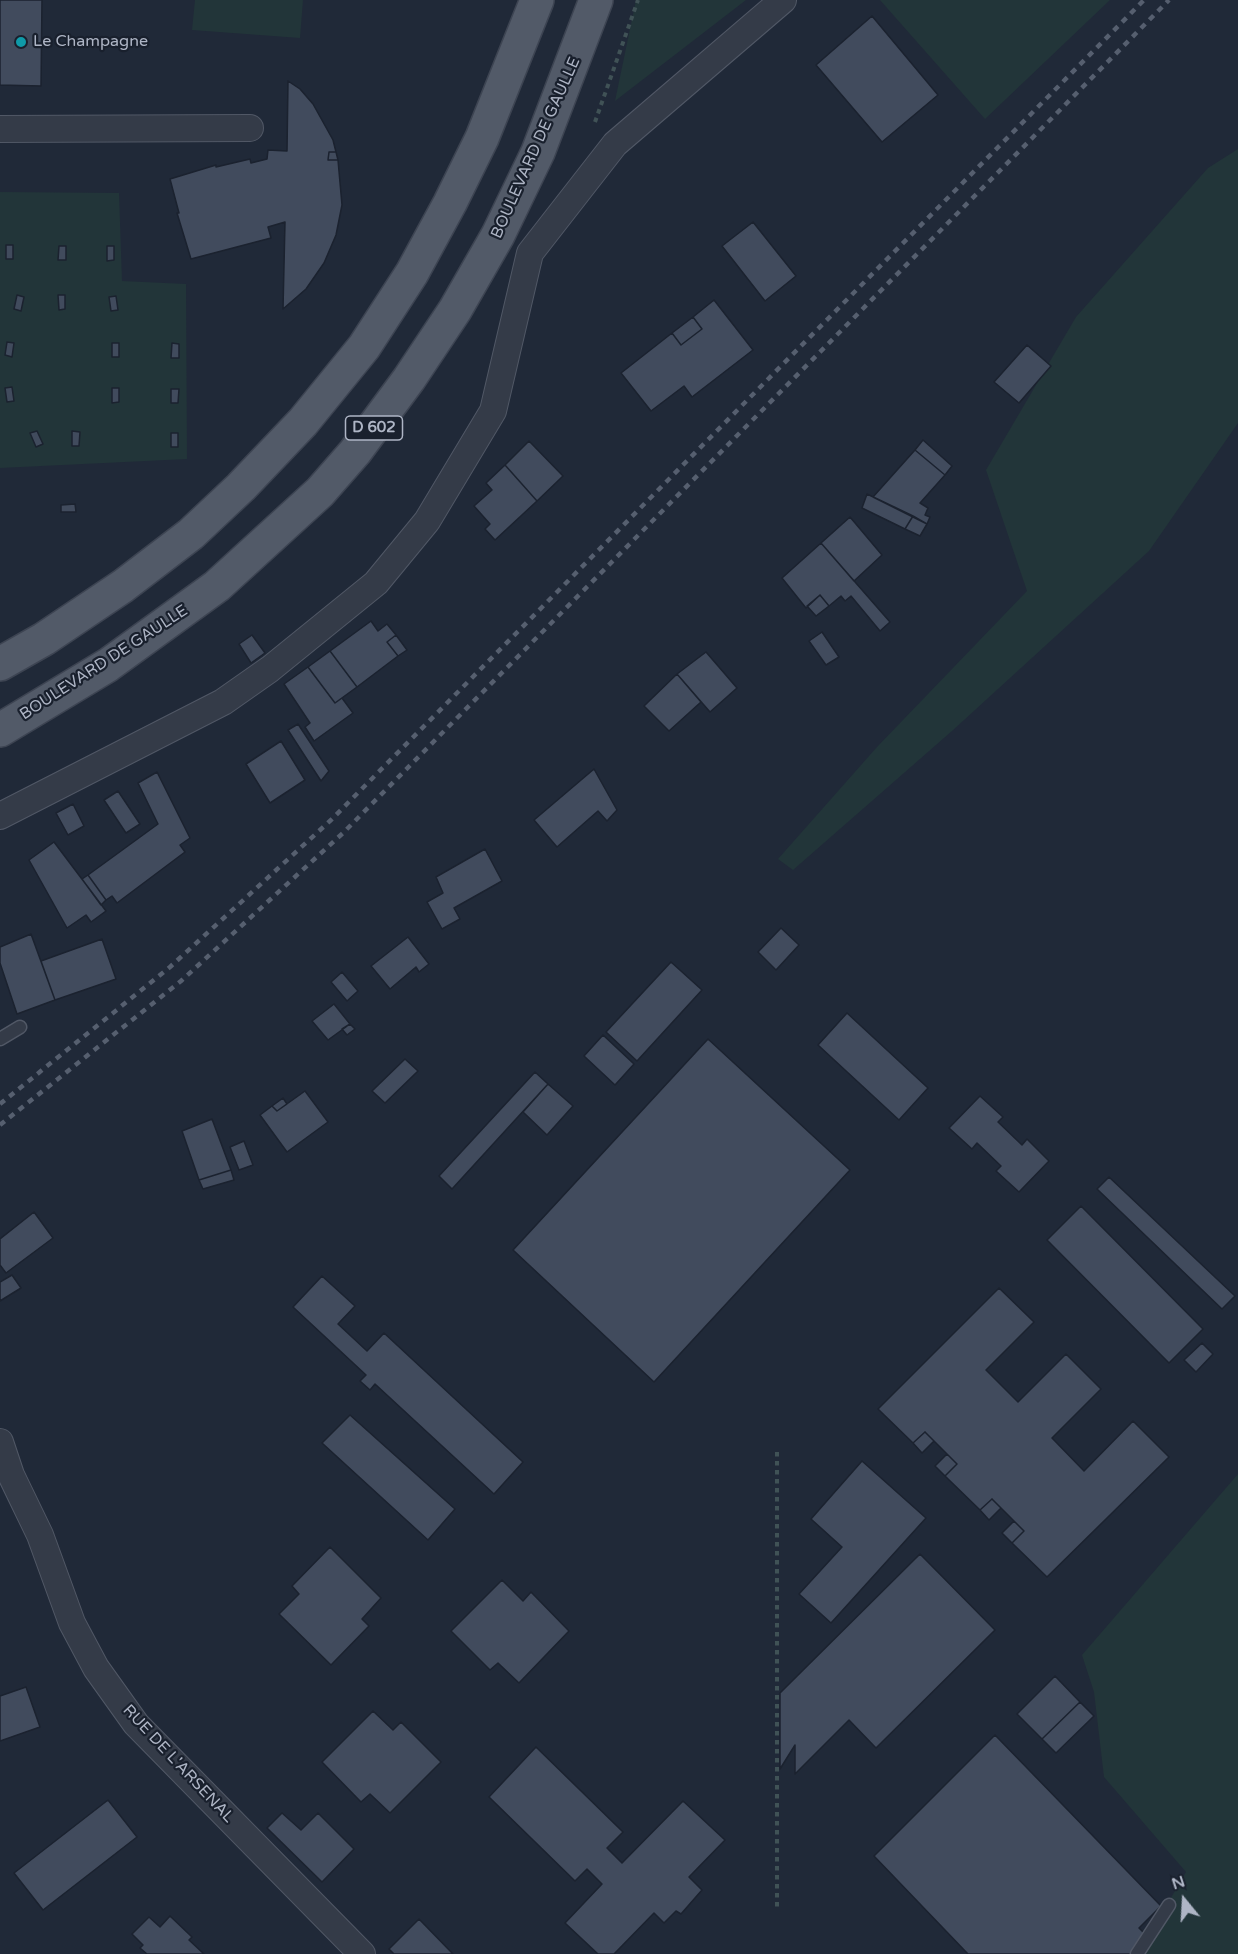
<!DOCTYPE html>
<html>
<head>
<meta charset="utf-8">
<style>
	body { margin:0 }
	#map { position:relative; width:1238px; height:1954px; overflow:hidden; background:#202938; font-family:"Varela Round",sans-serif }
	canvas { display:block }
	.north { position:absolute; left:1154px; top:1870px; width:60px; height:60px; -webkit-text-stroke:4px #19202d; paint-order:stroke; rotate:342deg; font-size:16px; font-weight:700; line-height:24px; text-align:center; color:#aeb5c5 }
	.north::after { content:''; display:block; margin:auto; width:21px; height:27px; background:#aeb5c5; clip-path:polygon(50% 0,100% 100%,50% 72%,0 100%) }
</style>
</head>
<body>
<div id="map">
<canvas width="1238" height="1954"></canvas>
<div class="north">N</div>
</div>
<script>
const context = document.querySelector('canvas').getContext('2d');
context.lineJoin = 'round';
function paint(path, color) {
  context.fillStyle = color;
  context.fill(path, 'evenodd');
}
function poly(rows) {
  const path = new Path2D();
  for (const r of rows) {
    path.moveTo(r[0], r[1]);
    for (let i = 2; i < r.length; i += 2) path.lineTo(r[i], r[i + 1]);
  }
  return path;
}
function strokePath(path, color, width, dash) {
  context.strokeStyle = color;
  context.lineWidth = width;
  context.lineCap = dash ? 'butt' : 'round';
  context.setLineDash(dash || []);
  context.stroke(path);
}
function label(font, color, halo, rows, align = 'center') {
  context.font = font + ' "Varela Round",sans-serif';
  context.lineWidth = 4.5;
  context.setLineDash([]);
  context.textBaseline = 'middle';
  context.strokeStyle = halo;
  context.fillStyle = color;
  for (const [text, x, y, turn = 0] of rows) {
    context.save();
    context.translate(x, y);
    context.rotate((+turn || 0) * Math.PI / 180);
    context.textAlign = isNaN(turn) ? turn : align;
    if (halo) context.strokeText(text, 0, 0);
    context.fillText(text, 0, 0);
    context.restore();
  }
}
paint(poly([
	[195,0,303,0,300,38,192,30],
	[636,0,746,0,615,101],
	[880,0,1110,0,985,119],
	[1238,149,1238,423,1149,551,952,731,793,870,778,859,877,747,1027,591,986,470,1076,317,1208,168],
	[0,192,119,193,122,281,186,284,187,459,0,468],
	[1238,1474,1238,1954,1138,1954,1186,1872,1104,1777,1094,1692,1082,1655]
]), '#223539');
const building = poly([
	[0,0,42,0,41,86,0,85,0,0],
	[872,16,938,95,882,142,816,65,872,16],
	[288,81,300,89,313,104,333,140,336,152,329,152,328,160,338,160,342,205,336,235,324,263,306,289,283,309,285,222,268,227,271,238,191,259,177,213,179,213,170,179,216,165,216,167,250,159,251,163,267,159,268,150,287,151,288,81],
	[329,152,336,152,338,160,328,160,329,152],
	[753,222,796,276,765,301,722,246,753,222],
	[6,245,13,245,13,259,6,259,6,245],
	[59,246,66,246,66,260,58,260,59,246],
	[107,246,114,246,114,260,107,261,107,246],
	[17,295,24,297,21,311,14,309,17,295],
	[58,295,65,295,65,309,59,310,58,295],
	[116,296,118,310,111,311,109,297,116,296],
	[714,300,753,350,692,397,684,386,651,411,621,373,672,333,681,345,702,329,693,317,714,300],
	[693,317,702,329,681,345,672,333,693,317],
	[7,342,14,343,12,357,5,355,7,342],
	[112,343,119,343,119,357,112,357,112,343],
	[172,343,179,344,179,358,171,358,172,343],
	[1027,345,1051,366,1019,403,994,382,1027,345],
	[12,387,14,401,7,402,5,388,12,387],
	[112,388,119,388,119,402,112,403,112,388],
	[171,389,179,389,178,403,171,403,171,389],
	[37,431,43,444,36,447,30,433,37,431],
	[72,431,80,432,79,446,72,446,72,431],
	[171,433,178,433,178,447,171,447,171,433],
	[923,440,952,466,945,475,915,450,923,440],
	[529,441,563,476,537,501,505,465,529,441],
	[915,450,945,475,920,503,928,508,925,515,930,517,927,524,873,497,915,450],
	[505,465,537,501,495,540,485,529,490,524,474,506,492,490,486,483,505,465],
	[867,494,913,516,905,529,862,508,867,494],
	[75,504,76,512,61,512,61,505,75,504],
	[913,516,927,524,920,536,905,529,913,516],
	[850,517,882,555,854,581,821,543,850,517],
	[821,543,890,622,880,631,851,596,845,601,841,596,829,606,820,595,806,608,782,578,821,543],
	[820,595,829,606,816,616,807,606,820,595],
	[371,621,378,631,387,624,396,635,387,642,398,656,357,687,330,651,371,621],
	[822,632,839,657,826,665,809,641,822,632],
	[252,635,265,653,251,663,239,644,252,635],
	[396,635,407,650,398,656,387,642,396,635],
	[330,651,357,687,335,703,308,667,330,651],
	[706,652,737,688,710,712,677,674,706,652],
	[308,667,335,703,342,698,353,713,314,741,305,727,310,723,284,684,308,667],
	[677,674,701,702,669,731,644,706,677,674],
	[298,724,329,771,321,781,288,730,298,724],
	[281,741,305,780,270,803,246,764,281,741],
	[594,769,617,810,607,821,598,811,557,847,534,820,594,769],
	[157,772,190,838,180,845,185,852,117,903,112,896,106,900,88,875,158,824,138,783,157,772],
	[118,791,140,824,126,833,104,800,118,791],
	[73,804,84,826,68,835,56,813,73,804],
	[54,842,106,911,91,922,86,915,67,928,29,860,54,842],
	[485,849,502,881,454,908,460,919,442,929,427,902,443,893,436,877,485,849],
	[88,875,106,900,101,905,82,879,88,875],
	[781,928,799,945,776,970,758,952,781,928],
	[31,934,55,1000,17,1014,0,963,0,947,31,934],
	[408,937,429,964,419,972,416,967,390,989,371,966,408,937],
	[102,939,116,979,55,1000,41,961,102,939],
	[671,962,702,990,637,1061,606,1032,671,962],
	[342,972,358,991,347,1001,331,982,342,972],
	[334,1004,350,1024,328,1040,312,1021,334,1004],
	[847,1013,928,1088,899,1120,818,1045,847,1013],
	[350,1024,355,1029,347,1035,342,1029,350,1024],
	[603,1035,634,1064,615,1085,584,1056,603,1035],
	[708,1039,850,1170,654,1382,513,1250,708,1039],
	[405,1059,418,1071,385,1103,372,1091,405,1059],
	[535,1072,548,1084,452,1189,439,1176,535,1072],
	[548,1084,573,1106,547,1135,523,1112,548,1084],
	[305,1091,328,1122,287,1152,260,1115,272,1106,277,1111,305,1091],
	[980,1096,1003,1117,998,1122,1022,1145,1027,1139,1049,1161,1019,1192,996,1171,1001,1166,977,1143,972,1149,949,1128,980,1096],
	[283,1098,287,1104,277,1111,272,1106,283,1098],
	[212,1119,231,1170,199,1180,182,1131,212,1119],
	[244,1141,253,1165,239,1170,230,1147,244,1141],
	[231,1170,234,1180,203,1189,199,1180,231,1170],
	[1109,1177,1235,1296,1222,1309,1097,1189,1109,1177],
	[1081,1206,1203,1329,1169,1363,1047,1240,1081,1206],
	[34,1212,53,1238,6,1273,0,1265,0,1239,34,1212],
	[12,1275,21,1288,0,1301,0,1282,12,1275],
	[322,1276,355,1306,338,1324,367,1351,384,1333,523,1462,494,1494,375,1384,370,1390,360,1381,366,1375,293,1307,322,1276],
	[999,1288,1034,1322,986,1370,1018,1402,1066,1354,1101,1389,1052,1438,1084,1471,1133,1421,1169,1457,1047,1577,1012,1543,1024,1531,992,1499,980,1510,945,1476,957,1464,925,1432,913,1443,878,1409,999,1288],
	[1202,1343,1213,1354,1196,1372,1184,1360,1202,1343],
	[350,1415,455,1509,428,1540,322,1443,350,1415],
	[925,1432,934,1441,922,1453,913,1443,925,1432],
	[947,1454,957,1464,945,1476,935,1466,947,1454],
	[862,1461,926,1518,831,1623,799,1594,842,1547,811,1519,862,1461],
	[992,1499,1001,1508,989,1520,980,1510,992,1499],
	[1014,1521,1024,1531,1012,1543,1002,1533,1014,1521],
	[330,1547,381,1598,362,1619,369,1626,331,1665,279,1614,299,1594,292,1586,330,1547],
	[920,1554,995,1630,876,1748,849,1720,795,1774,795,1745,780,1769,780,1693,920,1554],
	[502,1580,523,1601,531,1592,569,1631,519,1683,498,1663,490,1670,451,1631,502,1580],
	[1055,1676,1080,1702,1042,1739,1017,1714,1055,1676],
	[26,1687,40,1727,0,1741,0,1696,26,1687],
	[1080,1702,1094,1716,1056,1753,1042,1739,1080,1702],
	[373,1711,393,1730,401,1722,441,1762,390,1813,370,1794,361,1802,322,1762,373,1711],
	[995,1735,1161,1906,1139,1928,1147,1936,1134,1954,968,1954,874,1856,995,1735],
	[536,1747,623,1832,607,1848,622,1863,683,1801,725,1840,689,1877,702,1890,681,1914,676,1911,664,1923,654,1913,614,1954,598,1954,565,1923,602,1884,587,1869,575,1881,489,1797,536,1747],
	[108,1800,137,1837,43,1910,14,1873,108,1800],
	[282,1813,301,1830,318,1813,354,1849,322,1882,267,1828,282,1813],
	[170,1916,192,1937,189,1940,204,1954,147,1954,140,1948,143,1945,132,1934,149,1917,160,1927,170,1916],
	[419,1919,453,1954,394,1954,389,1949,419,1919]
]);
paint(building, '#414b5d');
strokePath(building, '#1b222f', 1.5);
const lane = poly([
	[0,1039,20,1027],
	[1137,1954,1169,1905]
]);
const street = poly([
	[0,129,250,128],
	[0,816,223,702,270,669,376,583,427,521,493,411,530,253,615,144,783,0],
	[0,1442,11,1475,40,1535,72,1623,96,1668,136,1724,362,1954]
]);
const primary = poly([
	[0,664,44,639,123,586,191,534,241,487,303,422,364,347,412,273,450,203,482,138,537,0],
	[0,730,108,665,217,586,320,492,355,452,409,379,455,310,498,235,538,152,596,0]
]);
strokePath(lane, '#515866', 15);
strokePath(street, '#515866', 28);
strokePath(primary, '#3d4452', 36);
strokePath(poly([
	[595,122,638,0],
	[777,1452,777,1907]
]), '#405256', 4, [4.5, 4.5]);
strokePath(lane, '#343b48', 12);
strokePath(street, '#343b48', 26);
strokePath(primary, '#525a68', 33);
strokePath(poly([
	[0,1104,170,967,331,820,1144,0],
	[0,1125,181,981,343,833,1169,0]
]), '#565f6f', 4.5, [6, 6]);
for (const [x, y, r, color] of [
	[21,42,6,"#0f9aa8"]
]) {
  const dot = new Path2D();
  dot.arc(x, y, r, 0, 2 * Math.PI);
  context.fillStyle = color;
  context.fill(dot);
  strokePath(dot, '#19202d', 2);
}
for (const [x, y, w] of [
	[374,428,57]
]) {
  const box = new Path2D();
  box.roundRect(x - w / 2, y - 12, w, 24, 4.5);
  context.fillStyle = '#19202d';
  context.fill(box);
  strokePath(box, '#aeb5c5', 1.5);
}
label('bold 15px', '#aeb5c5', null, [
	["D 602",374,428]
]);
label('16px', '#aeb5c5', '#19202d', [
	["Le Champagne",33,42]
], 'left');
label('16px', '#aeb5c5', '#19202d', [
	["BOULEVARD DE GAULLE",536,148,-66],
	["BOULEVARD DE GAULLE",104,663,-33],
	["RUE DE L'ARSENAL",178,1764,47]
]);
</script>
</body>
</html>
